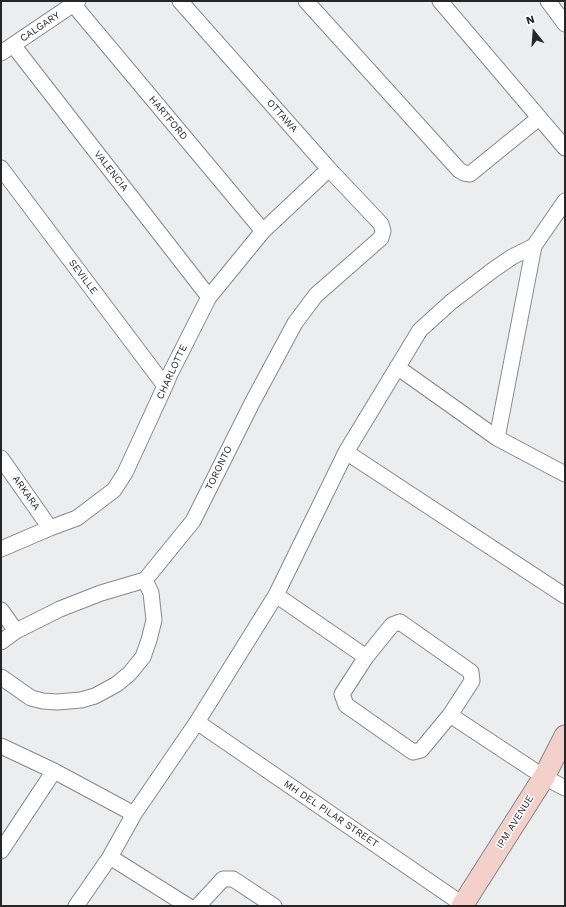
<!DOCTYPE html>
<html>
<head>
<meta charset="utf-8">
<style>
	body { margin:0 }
	#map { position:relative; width:566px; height:907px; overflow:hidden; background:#ecedee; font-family:"Work Sans",sans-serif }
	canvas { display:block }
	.frame { position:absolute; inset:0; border:2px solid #262627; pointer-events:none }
	.north { position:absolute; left:514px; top:12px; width:40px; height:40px; -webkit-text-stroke:3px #fff; paint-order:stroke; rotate:343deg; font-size:11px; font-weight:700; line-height:16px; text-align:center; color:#262627 }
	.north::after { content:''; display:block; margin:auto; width:14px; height:18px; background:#262627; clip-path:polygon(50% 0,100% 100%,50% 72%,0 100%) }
</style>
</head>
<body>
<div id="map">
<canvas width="566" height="907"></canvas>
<div class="frame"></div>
<div class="north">N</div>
</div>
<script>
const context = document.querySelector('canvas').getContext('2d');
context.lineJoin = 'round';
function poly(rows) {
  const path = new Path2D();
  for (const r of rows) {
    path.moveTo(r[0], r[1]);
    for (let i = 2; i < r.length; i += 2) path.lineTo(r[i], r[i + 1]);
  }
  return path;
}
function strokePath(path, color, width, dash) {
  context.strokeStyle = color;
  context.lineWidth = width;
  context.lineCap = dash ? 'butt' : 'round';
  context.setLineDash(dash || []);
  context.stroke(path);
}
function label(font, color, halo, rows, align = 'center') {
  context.font = font + ' "Work Sans",sans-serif';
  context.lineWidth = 3;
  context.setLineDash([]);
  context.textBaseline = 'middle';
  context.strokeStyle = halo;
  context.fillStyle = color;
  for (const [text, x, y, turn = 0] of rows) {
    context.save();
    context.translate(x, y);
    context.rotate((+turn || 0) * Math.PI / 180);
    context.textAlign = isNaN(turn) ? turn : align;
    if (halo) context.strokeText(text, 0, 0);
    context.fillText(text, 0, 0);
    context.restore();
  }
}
const street = poly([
	[306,1,459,170,464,173,470,174,539,118],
	[440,1,565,148],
	[548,1,565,24],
	[73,4,263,231],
	[13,45,209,297],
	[1,53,78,1],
	[1,168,165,386],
	[397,367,497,438,565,474],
	[497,438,534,246],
	[346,452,565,596],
	[1,458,50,528],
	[1,549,50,528,77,518,114,490,125,473,165,386,170,374,209,297,263,231,329,169],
	[276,595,366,657],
	[1,610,16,631],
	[400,622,471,672,472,681,450,715,421,750,413,752,346,705,342,694,366,657,392,625,400,622],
	[1,642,16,631,60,609,101,593,145,580,193,521,252,403,295,323,316,295,381,238,383,231,381,224,329,169,180,1],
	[1,677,31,698,43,701,57,702,81,700,95,696,117,684,130,673,143,657,149,640,154,620,151,593,145,580],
	[450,715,544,777,565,788],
	[197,722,465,906],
	[1,746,54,771,134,814],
	[1,851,54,771],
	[110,857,188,906],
	[76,906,110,857,134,814,197,722,276,595,346,452,420,330,451,302,493,270,512,257,534,246,565,201],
	[198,906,223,879,233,879,274,906]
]);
const secondary = poly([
	[462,906,544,777,565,736]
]);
strokePath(street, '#878889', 17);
strokePath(secondary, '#878889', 23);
strokePath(street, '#fff', 15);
strokePath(secondary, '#f3d1ca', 21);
label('10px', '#262627', '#fff', [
	["CALGARY",40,27,-34],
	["OTTAWA",282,116,48],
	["HARTFORD",168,118,50],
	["VALENCIA",111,171,52],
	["SEVILLE",83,277,53],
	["CHARLOTTE",172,372,-65],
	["TORONTO",219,468,-64],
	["ARKARA",26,493,55],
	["MH DEL PILAR STREET",331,814,34],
	["IPM AVENUE",515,822,-58]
]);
</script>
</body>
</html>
